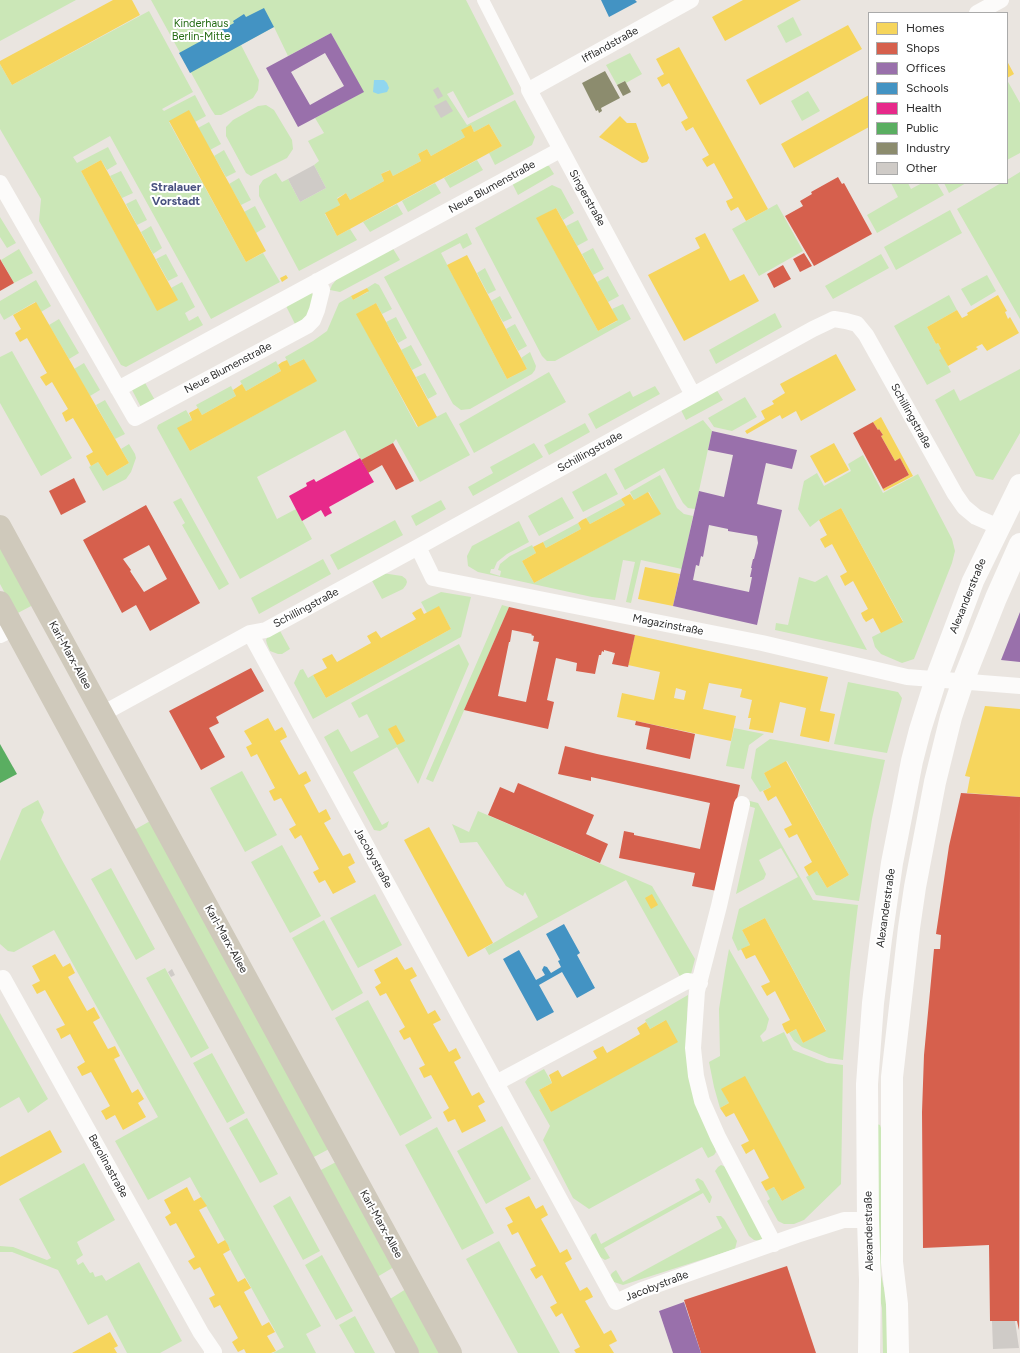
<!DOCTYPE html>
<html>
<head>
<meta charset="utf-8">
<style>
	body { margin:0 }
	#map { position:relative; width:1020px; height:1353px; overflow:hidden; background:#eae5e0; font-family:Figtree,sans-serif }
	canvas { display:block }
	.legend { position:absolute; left:868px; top:12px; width:140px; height:172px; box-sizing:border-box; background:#fff; border:1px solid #aaa; margin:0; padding:5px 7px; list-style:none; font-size:12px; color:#2b2b2b }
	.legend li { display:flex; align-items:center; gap:8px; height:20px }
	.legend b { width:20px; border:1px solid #aaa }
</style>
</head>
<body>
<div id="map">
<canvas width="1020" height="1353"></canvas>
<ul class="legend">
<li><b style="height:11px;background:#f6d55c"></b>Homes</li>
<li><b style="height:11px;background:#d6604d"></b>Shops</li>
<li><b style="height:11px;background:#9970ab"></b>Offices</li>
<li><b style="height:11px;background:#4393c3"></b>Schools</li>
<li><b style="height:11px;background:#e7298a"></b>Health</li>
<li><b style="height:11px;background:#5aae61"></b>Public</li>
<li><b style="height:11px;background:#8c8c6e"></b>Industry</li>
<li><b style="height:11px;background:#cfcbc7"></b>Other</li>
</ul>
</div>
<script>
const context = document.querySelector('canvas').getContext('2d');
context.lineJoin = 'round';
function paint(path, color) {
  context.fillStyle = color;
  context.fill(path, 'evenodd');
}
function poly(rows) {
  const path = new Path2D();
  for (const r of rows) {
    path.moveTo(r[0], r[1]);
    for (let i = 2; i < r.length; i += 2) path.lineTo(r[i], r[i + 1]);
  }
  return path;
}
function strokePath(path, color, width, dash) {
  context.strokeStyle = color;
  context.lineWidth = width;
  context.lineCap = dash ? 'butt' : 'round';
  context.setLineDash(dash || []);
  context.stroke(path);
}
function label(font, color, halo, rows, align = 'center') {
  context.font = font + ' Figtree,sans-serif';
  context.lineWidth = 4;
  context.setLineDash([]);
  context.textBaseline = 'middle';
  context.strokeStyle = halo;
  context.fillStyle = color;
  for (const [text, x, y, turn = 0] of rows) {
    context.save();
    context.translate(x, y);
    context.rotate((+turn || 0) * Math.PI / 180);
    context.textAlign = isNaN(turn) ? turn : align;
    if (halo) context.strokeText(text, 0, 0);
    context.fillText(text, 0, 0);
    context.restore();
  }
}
paint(poly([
	[0,0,76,0,0,41],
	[151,0,466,0,514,94,468,118,453,91,447,94,467,125,515,100,535,137,532,145,495,165,489,153,502,146,489,124,474,132,471,125,465,137,431,156,427,149,418,154,421,161,393,176,389,170,381,174,384,181,350,200,346,193,337,198,340,205,325,214,337,236,350,229,357,240,299,271,259,196,259,186,263,180,276,173,282,182,288,179,300,202,326,188,314,165,319,161,308,141,324,133,315,118,363,92,331,33,288,56,274,27,241,45,259,80,258,90,253,98,221,115,215,115,211,109],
	[149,11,193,92,162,109,164,111,195,95,206,116,195,122,169,122,246,262,263,253,280,282,211,319,110,136,73,157,77,163,108,147,117,164,107,170,101,160,81,171,157,310,171,288,182,282,195,307,185,313,189,321,198,316,203,325,126,367,121,365,39,221,41,199,0,129,0,64,12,85],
	[793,17,802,35,786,43,777,26],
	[630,53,642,74,626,83,624,81,617,85,606,65],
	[1007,80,1020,103,1020,153,1007,160],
	[808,91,820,111,802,121,791,101],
	[266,105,274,110,292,140,293,149,287,158,251,176,246,173,226,136,226,127,233,120,258,106],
	[209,122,221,144,210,150,198,128],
	[224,150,236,172,226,177,214,156],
	[477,160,483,170,450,188,444,178],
	[543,166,549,166,554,174,518,195,512,183],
	[121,171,133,193,122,198,110,176],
	[1020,172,1020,319,957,209,1001,183,1007,183,1007,180],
	[239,178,251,200,241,205,229,184],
	[435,183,441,193,408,212,402,201],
	[891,183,908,183,911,189,922,183,937,183,944,195,877,233,867,215,898,197],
	[944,183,966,183,949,193],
	[552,185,561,189,574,213,563,220,556,208,537,219,598,331,617,321,612,309,623,304,631,319,555,361,547,361,542,356,475,228],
	[136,199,147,220,137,225,126,204],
	[397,204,403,214,370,232,363,222],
	[777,204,803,251,759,276,732,229],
	[255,206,266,227,256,233,244,212],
	[950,210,962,233,896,270,884,247],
	[0,217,16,243,7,248,0,237],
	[578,220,588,240,577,246,566,226],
	[151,226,162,248,153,254,141,232],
	[467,233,472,244,463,249,460,243,441,253,507,379,527,369,521,358,530,352,536,366,535,370,532,374,470,409,461,410,453,404,384,277],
	[392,247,400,260,340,292,330,290,332,285,337,279],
	[593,248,604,269,593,275,582,254],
	[19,249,33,273,14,283,1,260],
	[166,254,178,276,168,281,156,259],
	[881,254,889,268,833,299,825,286],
	[485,268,496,290,488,294,477,273],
	[987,275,996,291,971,306,961,289],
	[608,276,619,296,608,302,597,282],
	[36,280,51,306,41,312,35,302,4,320,0,313,0,301],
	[375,283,379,285,392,309,382,314,376,303,357,314,417,427,446,412,470,455,420,482,396,439,393,443,361,460,345,430,257,477,277,519,296,509,312,539,240,579,157,428,158,425,186,410,192,420,178,429,190,451,316,381,304,359,290,366,285,357,313,341,327,331,339,303,351,296,353,300,368,292,367,288],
	[310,291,314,296,307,316,296,326,285,304],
	[949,295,957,310,927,327,936,344,938,343,941,349,940,350,951,372,927,385,894,326],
	[500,296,512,318,503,322,491,301],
	[775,313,782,327,716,364,709,350],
	[396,317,407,338,398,343,386,322],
	[59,319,79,353,69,359,49,325],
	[515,324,527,346,518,351,506,329],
	[411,345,422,365,412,370,401,350],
	[12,351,72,458,41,476,0,403,0,357],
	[276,361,281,371,246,391,240,381],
	[84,363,100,390,90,396,74,369],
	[1020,369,1020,433,993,480,976,476,935,400,954,389,960,401],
	[549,372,566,402,474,453,459,424],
	[425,373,437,394,428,399,416,377],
	[144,381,156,402,142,409,131,388],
	[231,386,236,396,202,415,196,405],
	[655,386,660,394,596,429,588,414,630,391,633,397],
	[716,389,723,400,686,420,681,410],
	[745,397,757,417,732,431,714,427,708,418],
	[105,400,125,434,115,439,96,405],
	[703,420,712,431,695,509,688,508,683,503,664,468,625,490,614,469],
	[585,423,590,432,549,455,544,445],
	[534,443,543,457,473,496,468,487,493,473,490,467],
	[129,444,135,454,136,458,131,472,126,479,103,491,89,467,98,462,107,476,129,463,121,449],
	[863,455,883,493,918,474,952,539,955,551,952,563,914,659,902,663,881,654,875,647,872,637,903,621,841,508,819,520,810,527,798,509,804,481,817,473,824,486,851,471,848,464],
	[606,473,618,494,583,512,572,492],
	[660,475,677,508,684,514,693,516,682,569,641,560,631,603,626,602,635,562,623,560,615,600,592,597,478,572,468,566,467,556,472,546,519,521,529,542,507,554,497,562,494,569,491,569,490,573,500,576,501,571,498,570,500,564,510,556,532,545,536,553,522,561,534,583,660,514,649,492,634,500,630,492],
	[562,497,574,518,539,536,528,516],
	[181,498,229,584,219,590,182,525,185,523,173,502],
	[621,499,625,505,590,524,586,518],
	[441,500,446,509,416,526,411,516],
	[395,520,403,535,338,570,330,555],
	[578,523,581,529,546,548,543,542],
	[0,544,33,605,16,614,0,584],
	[323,559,331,574,259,614,251,598],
	[382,573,402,576,406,579,407,582,406,585,403,589,382,599,371,579],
	[827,575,867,650,775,630,776,623,788,625,799,577,815,582],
	[441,592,471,597,461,637,313,719,294,683,300,670,303,669,308,678,313,675,326,698,451,629,439,607,427,613,421,602],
	[502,605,509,607,433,782,426,779],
	[279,629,290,649,282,654,278,654,270,651,267,644,266,640,268,636],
	[459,644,469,664,418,784,397,747,353,772,382,825,389,821,387,827,380,831,374,830,324,737,338,729,351,752,379,737,367,714,359,718,351,703],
	[848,682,898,692,902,698,887,753,834,744],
	[734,728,764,734,749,745,744,769,726,766],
	[770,739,885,760,872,819,859,901,816,895,806,877,817,871,827,888,849,875,787,761,764,773,771,787,760,792,751,778,756,749],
	[242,771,277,835,245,852,210,788],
	[38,800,44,812,41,820,62,860,321,1326,306,1334,316,1353,273,1353,284,1347,190,1177,148,1200,115,1141,158,1117,54,930,14,952,8,951,0,944,0,861,22,809],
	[746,800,758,803,813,900,858,905,850,972,843,1060,829,1058,802,1047,794,1041,789,1033,796,1029,803,1043,826,1030,765,918,742,930,750,945,738,951,732,938,739,909,798,877,781,848,759,860,766,874,764,879,736,894,755,808,745,805],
	[478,811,652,886,695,959,691,974,682,980,626,880,489,955,485,948,538,917,525,892,523,896,506,886,477,842,460,843,452,824,469,832],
	[152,820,329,1149,312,1158,134,830],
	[282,845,321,916,290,933,251,862],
	[111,868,155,949,136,960,91,879],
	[375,894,402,945,358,968,330,918],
	[324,920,363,993,332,1011,292,938],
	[729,949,769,1019,766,1030,760,1036,763,1042,784,1032,793,1050,827,1063,843,1065,841,1184,804,1220,794,1224,784,1224,778,1221,767,1201,770,1199,766,1191,774,1187,782,1201,805,1188,722,1089,729,1103,720,1108,714,1087,709,1062,720,1056,719,1009,725,971],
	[165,968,209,1048,191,1058,146,978],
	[688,995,686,1042,716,1152,714,1155,708,1158,702,1147,589,1209,573,1198,543,1140,550,1126,525,1082,528,1078,544,1069,552,1083,539,1090,551,1112,666,1020,650,1029,645,1020],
	[368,1000,432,1118,400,1136,335,1018],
	[0,1013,48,1099,28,1113,19,1097,0,1108],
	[212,1053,245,1113,227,1123,193,1063],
	[247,1118,278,1174,260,1183,229,1128],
	[877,1124,880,1125,881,1128,881,1275,887,1301,888,1353,883,1353,882,1308,875,1275],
	[502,1126,531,1179,486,1204,457,1151],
	[437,1127,494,1233,462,1250,405,1145],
	[336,1162,394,1267,377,1277,319,1171],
	[84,1163,115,1220,77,1242,83,1255,76,1260,78,1265,83,1262,90,1273,93,1272,95,1277,102,1275,106,1281,139,1262,182,1341,160,1353,127,1353,107,1315,88,1325,58,1270,12,1252,0,1252,0,1246,13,1247,47,1260,51,1258,19,1199],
	[721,1165,726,1167,763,1238,761,1241,754,1240,749,1236,715,1171,718,1167],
	[698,1178,703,1181,712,1197,710,1203,709,1203,703,1193,604,1248,610,1258,605,1260,600,1257,590,1239,592,1235,596,1233,601,1244,700,1190,695,1180],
	[290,1196,320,1251,303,1260,273,1206],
	[716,1216,721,1216,724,1219,737,1241,735,1249,623,1285,614,1282,611,1278,610,1276,612,1273,616,1270,623,1282,722,1228],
	[499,1241,560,1353,518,1353,466,1259],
	[322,1255,353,1311,336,1320,305,1265],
	[406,1289,442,1353,419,1353,390,1299],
	[355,1316,375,1353,355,1353,339,1325]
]), '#cbe7b7');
paint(poly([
	[374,80,384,80,387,83,389,88,387,92,378,94,373,92]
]), '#90d6ef');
paint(poly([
	[113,0,132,0,140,15,12,85,0,64,0,61],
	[743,0,801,0,725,41,712,17],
	[848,25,862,49,760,105,746,80],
	[679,47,768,209,746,221,738,207,731,211,728,206,726,201,733,198,714,163,707,167,702,159,709,155,693,127,686,131,681,122,688,118,669,83,662,87,657,78,664,74,656,59],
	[1007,61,1014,74,1007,78],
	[869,95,869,127,794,168,781,144],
	[189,110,266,251,246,262,169,121],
	[620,116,627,123,636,123,649,158,647,162,642,163,599,137],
	[489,124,502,146,337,236,325,213,340,205,337,199,346,193,350,200,384,181,381,174,390,170,393,176,421,161,418,154,427,149,431,156,465,137,461,130,471,125,474,132],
	[101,160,178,300,157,311,81,171],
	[556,208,618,320,598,331,536,218],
	[705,233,730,281,744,274,759,301,684,341,648,275,700,248,695,238],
	[467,255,527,369,507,379,447,265],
	[286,275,288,278,282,282,280,278],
	[367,288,369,291,353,300,351,296],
	[998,295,1007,311,1005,312,1008,319,1010,317,1019,333,987,351,982,344,976,347,978,349,948,366,939,350,941,349,938,343,936,344,927,327,957,310,962,318,968,315,967,313],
	[36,302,129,463,107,476,98,462,91,466,86,456,93,452,73,418,66,422,62,413,68,409,52,382,46,386,40,377,47,373,27,338,20,342,15,333,21,329,13,315],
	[376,303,437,417,418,427,356,314],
	[836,354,856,390,801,421,796,411,782,419,780,415,747,434,745,431,765,419,761,411,774,404,772,401,785,393,780,384],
	[304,359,317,381,190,451,177,428,192,420,189,413,198,408,202,415,236,396,233,390,242,384,246,391,281,371,278,365,282,362,287,360,290,366],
	[881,417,913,476,884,491,883,489,909,475,900,458,895,461,881,436,883,435,879,429,878,430,873,422],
	[834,443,849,470,825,483,810,456],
	[648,492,661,514,534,583,522,561,536,553,533,547,543,542,546,548,581,529,578,523,582,520,586,518,590,524,625,505,621,499,630,494,634,500],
	[841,508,903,622,881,633,873,618,866,622,863,618,861,613,868,609,853,581,845,586,840,576,847,572,832,544,825,548,820,539,827,535,819,520],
	[645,567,680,574,673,606,638,599],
	[439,606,451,629,326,698,313,675,327,668,322,659,332,654,337,662,371,643,367,636,376,631,381,638,416,619,412,613,417,610,421,608,424,614],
	[635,635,828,677,820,711,835,714,829,742,800,736,806,708,780,702,773,733,749,729,751,718,748,718,752,700,740,697,742,689,709,683,703,709,736,716,731,741,617,717,622,693,654,700,660,672,628,665],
	[676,688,686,691,684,700,674,698],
	[985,706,1020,709,1020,797,967,793,970,777,965,776],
	[268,718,275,731,282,727,285,732,287,737,280,741,299,775,306,771,311,781,304,785,319,813,326,809,331,819,324,823,343,856,350,853,355,863,348,867,356,882,333,894,325,880,319,883,313,872,319,869,301,835,295,839,289,829,296,825,281,798,274,801,269,791,275,788,257,754,251,757,246,747,252,744,244,731],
	[396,725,405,741,397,745,388,729],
	[786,761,849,875,827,888,817,871,809,876,806,871,804,867,812,862,797,834,789,838,784,829,792,825,776,796,768,801,763,791,771,787,764,773],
	[429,827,493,943,468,957,404,840],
	[652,894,658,905,651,909,645,898],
	[765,918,826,1031,803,1043,796,1029,787,1034,784,1029,782,1024,790,1020,775,991,767,996,761,986,770,982,755,955,746,959,741,949,750,945,742,930],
	[55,954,63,967,70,963,75,973,68,977,87,1011,94,1007,100,1018,93,1022,108,1049,115,1046,120,1056,114,1059,132,1093,138,1089,144,1099,138,1103,146,1117,123,1130,115,1115,106,1120,104,1116,101,1111,110,1106,91,1072,82,1076,77,1067,85,1062,70,1034,61,1039,59,1034,56,1029,65,1025,45,990,37,994,32,985,40,981,32,966],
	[397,957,405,970,412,967,417,976,410,980,428,1014,435,1010,441,1020,433,1024,449,1052,456,1048,461,1058,454,1062,472,1096,479,1092,485,1102,478,1106,486,1121,462,1133,455,1119,448,1122,443,1112,449,1108,431,1075,424,1078,419,1068,425,1065,410,1037,404,1040,399,1031,405,1027,386,993,380,996,375,987,381,983,374,970],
	[666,1020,678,1042,551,1112,539,1090,552,1083,549,1075,558,1070,562,1077,597,1058,593,1051,603,1046,607,1053,640,1034,637,1028,646,1022,650,1029],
	[745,1076,805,1188,782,1201,774,1187,766,1191,761,1182,769,1178,754,1149,746,1154,741,1145,749,1141,734,1113,726,1117,720,1108,729,1103,721,1089],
	[50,1130,62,1152,0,1186,0,1157],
	[187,1187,194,1201,201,1197,207,1206,199,1210,218,1244,225,1240,228,1245,230,1250,223,1254,238,1282,245,1278,251,1288,244,1292,262,1326,269,1322,275,1332,267,1336,276,1351,271,1353,246,1353,244,1349,238,1352,232,1342,238,1338,220,1305,214,1308,209,1298,215,1295,200,1267,194,1270,188,1261,195,1257,176,1223,170,1226,165,1217,171,1213,164,1200],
	[529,1196,536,1209,543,1205,548,1215,541,1219,560,1253,567,1249,572,1259,565,1263,580,1291,587,1287,590,1291,593,1297,585,1301,604,1334,611,1330,614,1335,617,1341,609,1345,614,1353,576,1353,574,1350,580,1347,562,1313,556,1317,550,1307,557,1303,542,1275,536,1279,530,1269,536,1266,518,1232,512,1235,507,1225,513,1222,505,1208],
	[110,1332,118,1346,114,1348,117,1353,72,1353]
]), '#f6d55c');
paint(poly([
	[838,177,842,184,844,183,872,234,814,266,785,216,803,206,800,201,812,194,811,192],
	[804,253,812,266,800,272,793,259],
	[0,259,14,283,0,291],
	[783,265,791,279,774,288,767,274],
	[873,422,878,430,879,429,883,435,881,436,895,461,900,458,909,475,883,489,853,433],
	[393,443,414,481,396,490,382,465,368,473,361,460],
	[74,478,86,502,61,515,49,491],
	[146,505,200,603,150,631,136,605,122,613,83,540],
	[149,545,167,579,144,592,130,571,131,570,123,559],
	[509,607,635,635,628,667,612,664,615,653,604,650,604,652,602,651,601,655,599,655,595,674,576,671,577,663,556,658,547,700,554,702,548,729,464,710],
	[512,630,532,634,531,635,534,636,533,641,539,642,526,702,498,696,509,642,510,642],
	[251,668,264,691,216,717,219,723,209,728,225,757,201,770,169,711],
	[636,721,695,734,690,759,646,749,650,728,635,725],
	[565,746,597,754,740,785,717,891,692,886,695,873,619,858,624,831,634,833,634,835,700,849,710,803,591,777,591,781,558,774],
	[518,783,594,815,586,834,608,844,600,863,488,815,500,787,514,793],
	[961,793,1020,797,1019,1330,1017,1321,990,1321,989,1245,923,1248,922,1112,924,1055,934,949,940,949,941,935,936,934,949,846],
	[787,1266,816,1353,701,1353,684,1300]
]), '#d6604d');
paint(poly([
	[331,33,364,92,298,127,266,68],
	[325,53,344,86,310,105,291,72],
	[712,431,797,450,792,469,766,463,757,504,782,510,757,625,673,606,699,491,724,497,733,455,708,450],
	[709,525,728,529,728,531,757,536,758,543,754,559,753,559,751,568,752,568,750,577,752,577,749,592,693,580,696,565,699,566,701,556,703,557],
	[1020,612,1020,662,1001,660],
	[684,1302,701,1353,673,1353,659,1311]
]), '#9970ab');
paint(poly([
	[601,0,635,0,637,2,609,17],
	[264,8,274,27,190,73,179,53,234,23,233,21,244,14,246,17],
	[564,924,580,953,577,955,595,988,577,998,562,972,539,985,554,1012,537,1021,503,959,519,950,536,980,545,975,542,970,544,966,547,967,551,973,561,967,558,961,560,960,546,934]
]), '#4393c3');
paint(poly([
	[360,458,374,482,329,507,332,513,328,515,325,517,321,510,302,521,289,496,307,486,306,483,314,479,316,482]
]), '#e7298a');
paint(poly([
	[0,744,17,774,0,783]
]), '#5aae61');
paint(poly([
	[605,71,620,98,601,108,602,111,599,113,598,110,596,111,582,83],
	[625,81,631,92,623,96,617,85]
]), '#8c8c6e');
paint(poly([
	[438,87,443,96,438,99,433,90],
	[446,100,453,111,441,118,434,106],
	[314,165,326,188,300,202,288,179],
	[172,969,175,975,171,977,168,972],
	[992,1321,1015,1321,1019,1348,993,1349]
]), '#cfcbc7');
strokePath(poly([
	[483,0,529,90]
]), '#fcfbfa', 12);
strokePath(poly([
	[691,0,529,90,693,395],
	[977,13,1001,0],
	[0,183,135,418,307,326,313,320,317,310,322,290,317,281],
	[118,389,560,150],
	[418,547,433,578,762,643,907,677,1020,686],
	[250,633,616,1302,642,1290,797,1235,844,1220,868,1220],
	[0,635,14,628],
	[102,714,250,633,266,630,418,547,813,329,834,319,846,321,857,324,866,335,955,494,964,507,976,517,999,527],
	[742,804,719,906,697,991,693,1048,696,1076,702,1101,718,1137,774,1244],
	[3,978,201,1333,214,1352,212,1353],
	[496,1083,687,981,700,983]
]), '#fcfbfa', 16);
strokePath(poly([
	[869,1353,870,1280,868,1220,867,1084,873,1003,881,939,892,863,912,761,920,730,936,679,973,581,1020,485],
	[898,1353,897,1304,892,1262,892,1077,909,928,915,887,935,782,951,717,963,681,996,598,1020,544]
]), '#fcfbfa', 22);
strokePath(poly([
	[0,526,451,1353],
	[0,602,408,1353]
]), '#cfc9bb', 22);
label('11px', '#276d16', '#fff', [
	["Kinderhaus",201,24],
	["Berlin-Mitte",201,37]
]);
label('11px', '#2b2b2b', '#fff', [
	["Ifflandstraße",610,45,-29],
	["Neue Blumenstraße",492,187,-29],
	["Singerstraße",587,198,61],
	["Neue Blumenstraße",228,368,-28],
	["Schillingstraße",911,416,61],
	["Schillingstraße",590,452,-29],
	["Alexanderstraße",968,596,-68],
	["Schillingstraße",306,608,-28],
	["Magazinstraße",668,625,11],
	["Karl-Marx-Allee",70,655,61],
	["Jacobystraße",373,858,61],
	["Alexanderstraße",886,908,-82],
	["Karl-Marx-Allee",226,939,61],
	["Berolinastraße",108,1166,61],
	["Karl-Marx-Allee",381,1224,61],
	["Alexanderstraße",869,1231,-91],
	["Jacobystraße",657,1286,-21]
]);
label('bold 12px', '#48517f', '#fff', [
	["Stralauer",176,187],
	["Vorstadt",176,201]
]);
</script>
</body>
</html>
